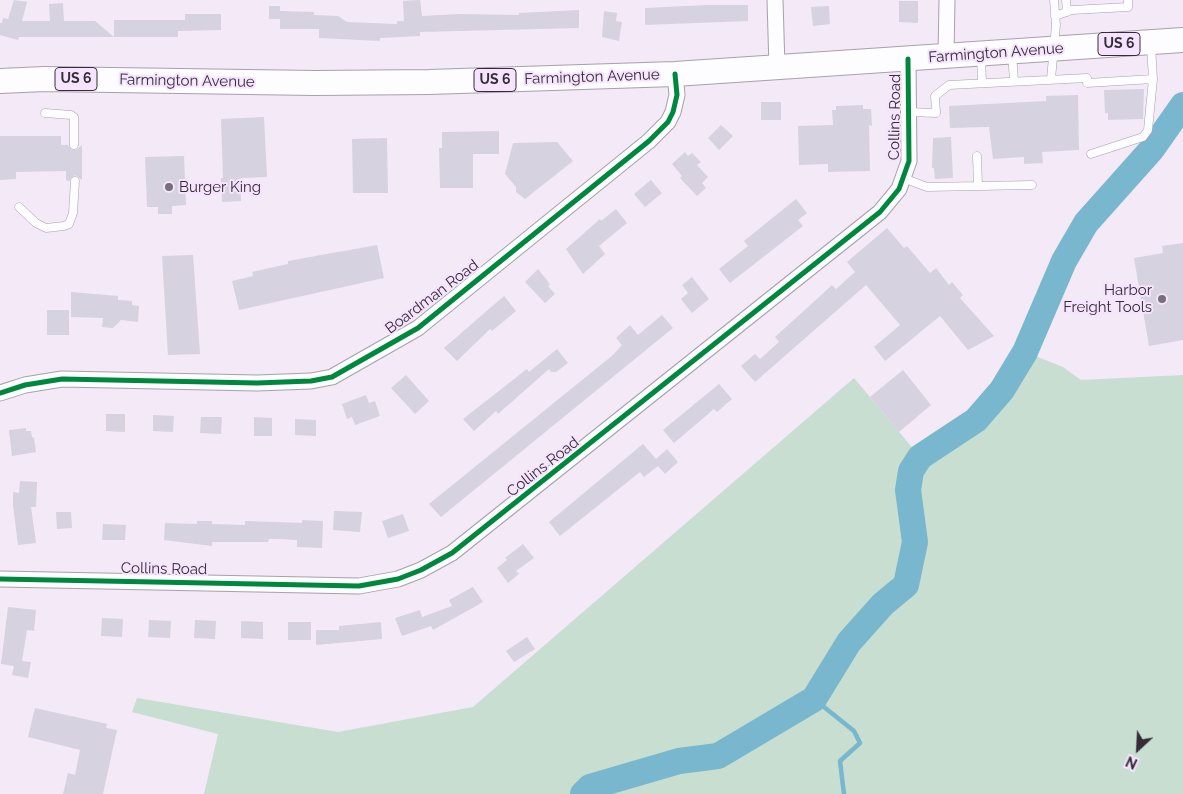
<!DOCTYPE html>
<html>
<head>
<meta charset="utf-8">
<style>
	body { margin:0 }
	#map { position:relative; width:1183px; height:794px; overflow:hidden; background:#f3e9f7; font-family:Raleway,sans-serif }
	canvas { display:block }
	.north { position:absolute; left:1113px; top:724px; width:50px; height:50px; -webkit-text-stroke:4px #f6e3fd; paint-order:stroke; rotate:205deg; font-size:14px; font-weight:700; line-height:20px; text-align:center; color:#342d37 }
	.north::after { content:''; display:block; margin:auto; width:18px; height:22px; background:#342d37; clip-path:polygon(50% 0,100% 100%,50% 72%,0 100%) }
</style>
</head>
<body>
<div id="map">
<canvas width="1183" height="794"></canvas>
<div class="north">N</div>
</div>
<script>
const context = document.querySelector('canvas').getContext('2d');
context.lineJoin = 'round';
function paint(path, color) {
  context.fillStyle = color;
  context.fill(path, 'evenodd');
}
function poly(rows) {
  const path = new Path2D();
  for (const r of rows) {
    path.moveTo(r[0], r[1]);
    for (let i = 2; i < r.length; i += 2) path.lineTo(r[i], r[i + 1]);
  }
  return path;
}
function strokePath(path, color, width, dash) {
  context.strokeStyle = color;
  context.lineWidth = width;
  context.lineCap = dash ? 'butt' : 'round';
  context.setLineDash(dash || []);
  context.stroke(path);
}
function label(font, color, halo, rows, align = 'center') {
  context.font = font + ' Raleway,sans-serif';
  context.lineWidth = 4;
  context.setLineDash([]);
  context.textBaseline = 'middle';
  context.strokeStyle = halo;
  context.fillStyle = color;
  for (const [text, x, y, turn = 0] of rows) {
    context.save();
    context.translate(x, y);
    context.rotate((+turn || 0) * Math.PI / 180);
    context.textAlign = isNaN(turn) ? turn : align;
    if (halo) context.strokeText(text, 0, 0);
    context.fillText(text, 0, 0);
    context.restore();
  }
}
paint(poly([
	[1025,352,1063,367,1081,380,1183,375,1183,794,204,794,218,734,132,712,137,698,338,732,473,707,854,378,920,457,976,420,1002,390]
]), '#c7ded1');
strokePath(poly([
	[814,699,854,731,860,743,840,761,844,794]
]), '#78b7cd', 4.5);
strokePath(poly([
	[583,794,590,787,679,761,718,756,814,699,849,642,883,604,906,585,915,542,908,490,911,471,920,457,976,420,1002,390,1025,352,1064,261,1086,223,1152,149,1183,105]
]), '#78b7cd', 26);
paint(poly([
	[14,0,27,2,22,21,50,21,49,4,63,3,64,21,95,21,114,37,19,37,18,40,0,35,0,23,2,23,3,18,8,19],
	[420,0,422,16,460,14,519,15,519,13,579,10,579,28,420,32,420,36,380,38,380,41,319,38,319,29,280,29,280,11,314,12,314,15,338,16,347,22,397,24,397,21,404,21,403,1],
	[899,1,918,1,918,23,899,22],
	[707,5,748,5,748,21,645,25,645,8],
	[269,6,280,6,280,19,269,19],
	[829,6,830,24,813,26,811,7],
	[604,11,617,13,616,21,622,22,619,41,602,37],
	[185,14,221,14,221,30,178,31,178,37,114,37,114,20,185,20],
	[1144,89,1143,119,1108,120,1108,113,1105,113,1104,90],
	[1078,95,1079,150,1042,152,1043,163,1024,164,1024,157,993,159,989,127,950,128,949,106,1046,101,1046,96],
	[761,102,781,102,781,120,761,120],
	[863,105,863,109,871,109,872,126,869,125,870,171,828,172,828,164,799,165,798,126,833,125,832,110,836,110,836,106],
	[264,117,267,177,240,178,241,201,222,202,221,178,223,178,221,119],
	[721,125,733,136,719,150,708,138],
	[499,131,499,154,473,154,473,188,440,188,439,148,442,148,442,132],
	[0,136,61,136,61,145,68,145,72,150,76,150,82,145,82,180,75,175,69,181,66,180,66,171,16,172,16,179,0,180],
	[951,137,953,178,935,179,934,168,932,168,933,138],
	[387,138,388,193,353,193,352,139],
	[557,142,573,161,525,199,516,192,516,187,505,174,513,143],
	[685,152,688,156,692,153,701,162,697,165,708,177,702,183,706,188,697,196,680,178,682,176,672,164],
	[184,156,186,205,172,206,172,214,158,214,158,207,147,207,145,157],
	[651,180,662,193,645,207,634,194],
	[796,199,807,213,798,220,803,226,730,283,719,269,748,246,744,241],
	[616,209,627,223,599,246,605,254,583,274,566,249,600,219,601,221],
	[887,228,904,248,907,246,930,273,936,268,949,285,952,282,963,295,960,298,994,336,968,350,940,316,885,361,874,347,900,325,866,285,755,382,741,366,755,354,760,359,779,342,775,337,818,298,832,285,836,289,855,272,847,262],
	[1183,243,1183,340,1149,346,1134,258,1163,253,1162,246],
	[377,245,384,278,239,310,232,281,253,276,252,272,288,264,288,261],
	[193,255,200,354,168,355,162,256],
	[538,269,547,280,550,285,548,286,555,294,545,303,525,282],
	[692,277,709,299,692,313,681,299,688,293,682,285],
	[71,292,118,296,118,300,132,301,132,305,139,306,138,322,121,320,113,328,102,327,103,318,71,317],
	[504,296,516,311,492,331,490,329,457,361,444,348],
	[47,310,69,310,69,335,47,335],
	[662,315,673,328,441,517,429,504,613,355,622,345,616,338,630,325,638,335],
	[557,349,568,363,556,372,551,372,549,369,498,414,496,411,474,431,463,419,527,369,529,372],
	[903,370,931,405,899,432,870,397],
	[406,375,429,401,415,414,391,388],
	[719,384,732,399,717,412,714,409,674,443,663,430],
	[366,395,369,403,375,401,380,416,355,425,352,417,347,419,342,404],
	[106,414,125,414,125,432,106,431],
	[153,415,174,416,173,432,153,431],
	[201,417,222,417,221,434,200,433],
	[254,417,272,418,272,436,254,436],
	[295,419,316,420,316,436,295,435],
	[26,428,26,431,31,431,32,437,34,438,36,452,12,456,9,430],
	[643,444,656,459,667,449,678,462,665,474,658,466,644,477,640,472,560,536,549,522],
	[20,481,37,482,36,507,31,507,36,543,18,545,13,505,13,492,19,493],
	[334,511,362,512,360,532,333,530],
	[56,512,71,512,72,528,57,529],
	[403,514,409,531,388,538,382,521],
	[302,520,323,521,322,548,297,547,297,540,280,539,269,539,268,542,212,542,212,546,164,540,165,523,197,524,197,521,212,521,212,524,245,525,245,521,302,523],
	[103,524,126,525,125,540,102,540],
	[523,544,534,558,516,571,519,574,508,583,497,568,507,560,505,558],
	[473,587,483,602,433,630,431,626,402,636,395,618,420,610,422,617,452,606,449,600],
	[8,607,36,610,34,631,27,630,22,661,31,662,28,678,12,675,14,666,1,664],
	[102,618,123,619,122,637,101,636],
	[149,620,171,621,170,638,148,637],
	[195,620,216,621,215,639,194,638],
	[241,621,263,622,263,639,241,638],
	[288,622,311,622,311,640,288,640],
	[381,622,382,639,316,645,316,630,339,630,339,626],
	[527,637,535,649,514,662,506,651],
	[35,708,107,724,106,728,117,730,103,794,63,794,68,773,75,775,80,750,28,737]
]), '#d7d2df');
const service = poly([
	[1066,0,1067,12],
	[1055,16,1072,10,1128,7,1128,0],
	[1012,53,1014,81],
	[981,55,982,83],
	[1051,79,1056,25,1054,0],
	[1087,83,1153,79],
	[909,112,936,113,935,96,949,85,1087,78],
	[45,113,71,115,74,117,74,145],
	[1091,154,1143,137,1148,130,1153,79,1151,46],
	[977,156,978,186],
	[903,178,927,187,1032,185],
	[19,207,36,223,46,228,64,226,69,224,73,213,75,181]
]);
const minor = poly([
	[775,0,777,67],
	[946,57,947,0],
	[0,393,25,385,62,379,257,383,311,381,332,377,418,328,649,141,668,122,673,112,677,95,675,74],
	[0,579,359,586,398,579,421,570,452,553,880,212,899,189,909,161,908,59]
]);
const trunk = poly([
	[0,81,45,79,315,83,429,82,675,74,1183,40]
]);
strokePath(service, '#a8a0ac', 9);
strokePath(minor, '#a8a0ac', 17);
strokePath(trunk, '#a8a0ac', 26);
strokePath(service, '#fdfcfe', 8);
strokePath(minor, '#fdfcfe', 15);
strokePath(trunk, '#fdfcfe', 24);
strokePath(poly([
	[0,393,25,385,62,379,257,383,311,381,332,377,418,328,649,141,668,122,673,112,677,95,675,74],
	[0,579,359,586,398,579,421,570,452,553,880,212,899,189,909,161,908,59]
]), '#00873e', 5);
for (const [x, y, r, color] of [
	[169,187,5,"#776f7a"],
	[1162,299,5,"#776f7a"]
]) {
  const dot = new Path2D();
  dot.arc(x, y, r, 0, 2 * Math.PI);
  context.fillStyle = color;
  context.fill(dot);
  strokePath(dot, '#f6e3fd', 2);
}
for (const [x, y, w] of [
	[1119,44,42],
	[76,79,42],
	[495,80,42]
]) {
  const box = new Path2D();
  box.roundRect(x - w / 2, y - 11.5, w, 23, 4);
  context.fillStyle = '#f6e3fd';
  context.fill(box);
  strokePath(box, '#342d37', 1);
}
label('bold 14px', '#342d37', null, [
	["US 6",1119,44],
	["US 6",76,79],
	["US 6",495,80]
]);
label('15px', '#342d37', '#f6e3fd', [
	["Farmington Avenue",996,53,-4],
	["Farmington Avenue",592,77,-2],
	["Farmington Avenue",187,81,1],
	["Collins Road",895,117,-89],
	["Boardman Road",432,297,-37],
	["Collins Road",543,467,-38],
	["Collins Road",164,569,1]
]);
label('15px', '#342d37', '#f6e3fd', [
	["Burger King",179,187],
	["Harbor",1152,290,"right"],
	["Freight Tools",1152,307,"right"]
], 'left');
</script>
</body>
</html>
